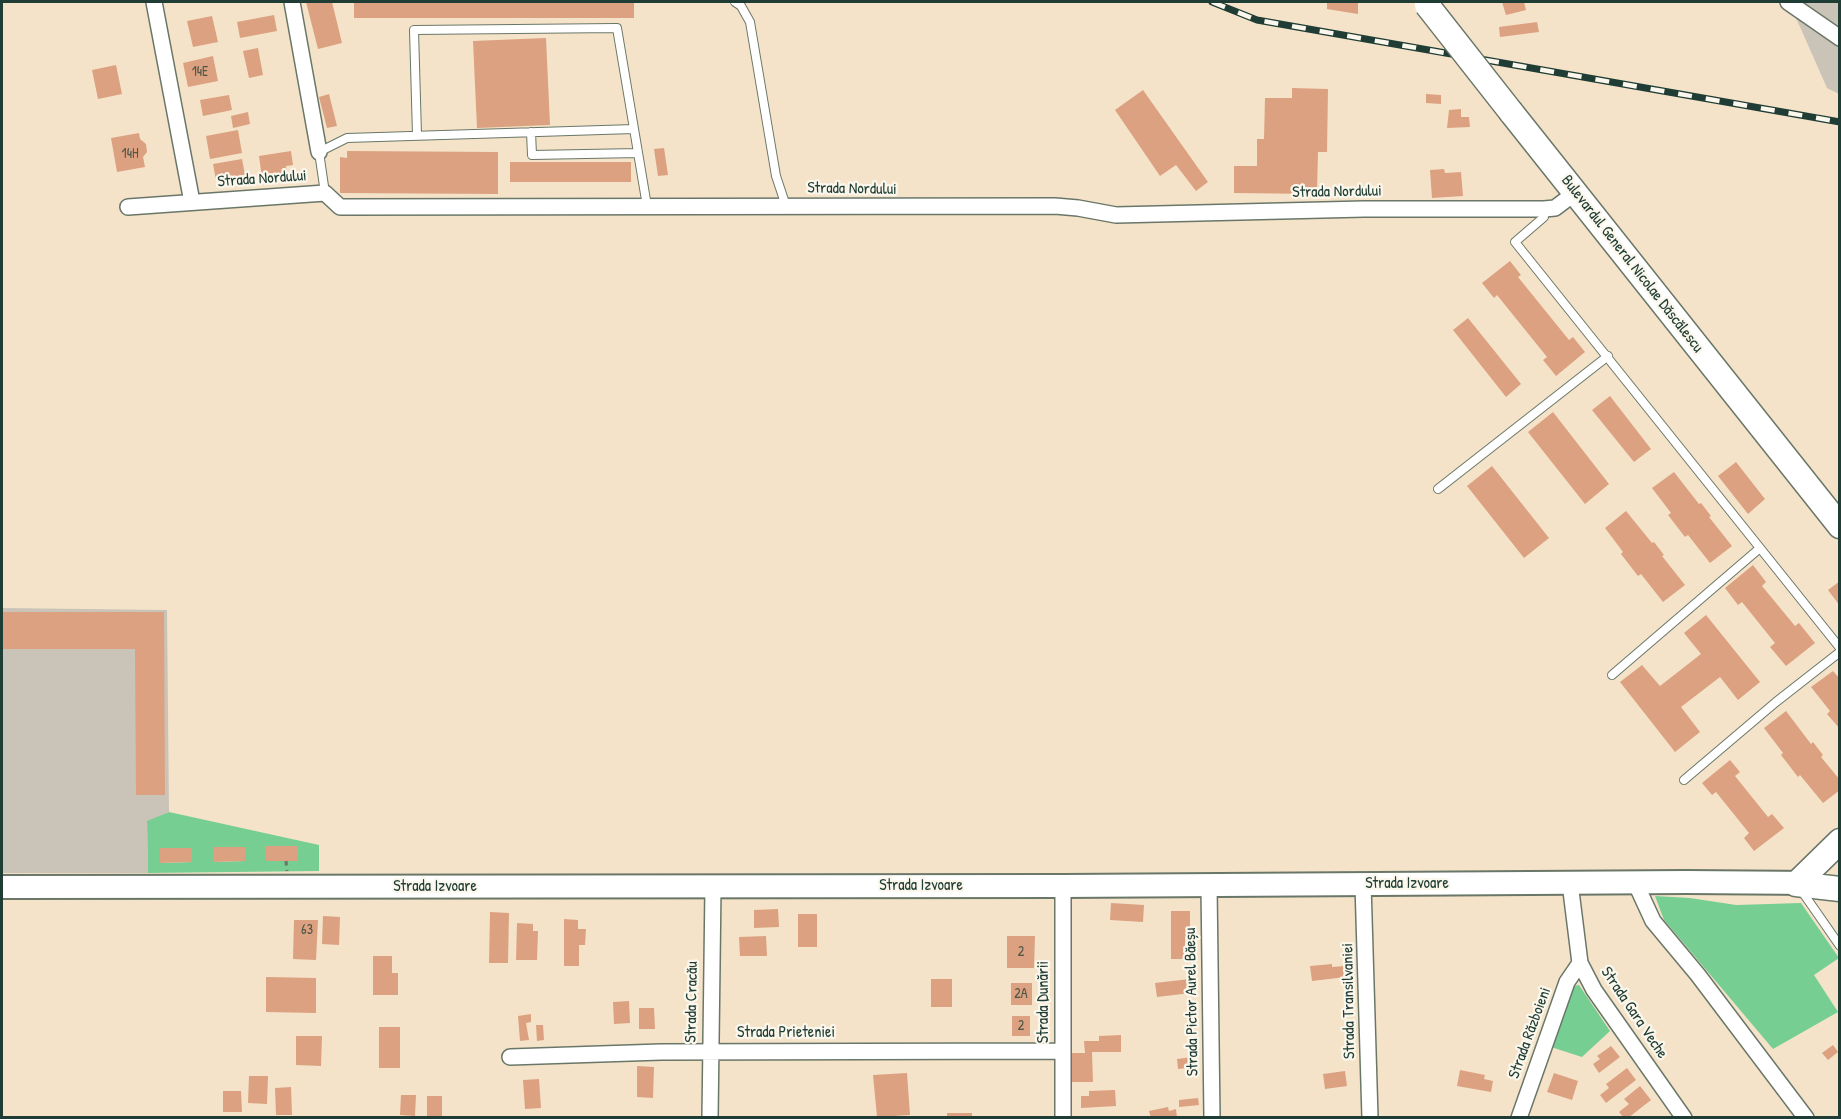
<!DOCTYPE html>
<html>
<head>
<meta charset="utf-8">
<style>
	body { margin:0 }
	#map { position:relative; width:1841px; height:1119px; overflow:hidden; background:#f4e3c9; font-family:"Patrick Hand",sans-serif }
	canvas { display:block }
	.frame { position:absolute; inset:0; border:3px solid #1f3d34; pointer-events:none }
</style>
</head>
<body>
<div id="map">
<canvas width="1841" height="1119"></canvas>
<div class="frame"></div>
</div>
<script>
const context = document.querySelector('canvas').getContext('2d');
context.lineJoin = 'round';
function paint(path, color) {
  context.fillStyle = color;
  context.fill(path, 'evenodd');
}
function poly(rows) {
  const path = new Path2D();
  for (const r of rows) {
    path.moveTo(r[0], r[1]);
    for (let i = 2; i < r.length; i += 2) path.lineTo(r[i], r[i + 1]);
  }
  return path;
}
function strokePath(path, color, width, dash) {
  context.strokeStyle = color;
  context.lineWidth = width;
  context.lineCap = dash ? 'butt' : 'round';
  context.setLineDash(dash || []);
  context.stroke(path);
}
function label(font, color, halo, rows, align = 'center') {
  context.font = font + ' "Patrick Hand",sans-serif';
  context.lineWidth = 4.5;
  context.setLineDash([]);
  context.textBaseline = 'middle';
  context.strokeStyle = halo;
  context.fillStyle = color;
  for (const [text, x, y, turn = 0] of rows) {
    context.save();
    context.translate(x, y);
    context.rotate((+turn || 0) * Math.PI / 180);
    context.textAlign = isNaN(turn) ? turn : align;
    if (halo) context.strokeText(text, 0, 0);
    context.fillText(text, 0, 0);
    context.restore();
  }
}
paint(poly([
	[1789,2,1839,2,1839,94,1827,88],
	[2,608,167,610,169,812,147,822,148,873,2,873]
]), '#cac3b8');
paint(poly([
	[169,812,319,845,319,871,148,873,147,821],
	[244,847,245,861,213,862,213,848],
	[192,848,192,862,160,863,160,849],
	[1655,896,1690,898,1736,905,1801,903,1839,958,1814,975,1838,1012,1773,1049,1664,920],
	[1579,985,1610,1031,1582,1057,1551,1047,1574,986]
]), '#76ce93');
paint(poly([
	[306,2,332,2,342,43,318,49],
	[354,2,634,2,634,18,354,18],
	[1327,2,1358,2,1358,14,1327,9],
	[1502,2,1524,2,1526,10,1506,15],
	[274,15,277,31,240,38,237,22],
	[212,16,218,42,193,47,187,21],
	[1537,22,1539,32,1500,37,1499,27],
	[546,38,550,125,477,128,473,41],
	[258,48,263,75,249,78,243,51],
	[213,56,218,81,188,87,183,63],
	[116,65,122,94,98,99,92,70],
	[1292,88,1328,89,1327,152,1318,152,1317,194,1234,193,1234,166,1257,166,1257,139,1264,139,1265,98,1292,98],
	[1143,90,1208,182,1196,191,1176,165,1160,176,1115,110],
	[329,94,337,126,327,128,319,97],
	[1426,94,1441,95,1441,104,1426,103],
	[229,95,232,110,203,116,200,100],
	[1461,109,1461,117,1469,117,1470,127,1447,128,1449,110],
	[248,112,250,124,233,128,231,116],
	[238,130,242,153,210,159,206,136],
	[139,133,140,139,146,144,147,152,143,157,145,167,117,172,111,138],
	[664,148,668,175,658,176,654,149],
	[291,151,293,165,286,166,287,174,262,178,259,156],
	[347,151,498,152,498,194,340,193,340,157,347,158],
	[242,159,245,175,216,180,213,164],
	[510,162,631,162,631,182,510,182],
	[1444,169,1445,173,1461,172,1463,196,1432,198,1430,170],
	[1510,261,1521,275,1518,277,1569,340,1573,337,1585,352,1556,376,1543,360,1547,357,1497,295,1494,298,1482,283],
	[1468,318,1521,384,1506,397,1453,330],
	[1610,396,1651,449,1634,462,1592,410],
	[1553,412,1609,484,1585,504,1528,432],
	[1736,462,1765,499,1748,514,1718,476],
	[1492,466,1549,538,1524,558,1467,486],
	[1674,472,1699,504,1701,503,1711,516,1709,517,1732,546,1710,563,1688,535,1685,537,1668,515,1671,513,1652,488],
	[1626,511,1652,543,1654,542,1664,555,1662,556,1685,585,1663,602,1641,574,1638,576,1621,554,1623,552,1605,528],
	[1753,565,1766,582,1762,586,1795,626,1799,623,1815,643,1786,666,1770,647,1775,643,1742,602,1738,605,1725,588],
	[1840,581,1840,606,1828,590],
	[2,612,164,612,165,795,136,795,135,649,2,649],
	[1706,615,1760,682,1738,700,1720,677,1681,707,1700,732,1675,752,1620,682,1642,665,1660,686,1701,654,1684,633],
	[1833,671,1840,679,1840,729,1827,714,1830,711,1811,687],
	[1786,711,1811,744,1813,742,1823,755,1821,757,1840,780,1840,790,1823,803,1800,775,1798,777,1781,755,1783,753,1764,728],
	[1730,760,1740,772,1735,776,1768,817,1772,814,1784,828,1754,851,1744,838,1749,833,1716,792,1712,795,1702,783],
	[266,846,298,846,298,861,266,861],
	[213,847,245,847,245,861,213,862],
	[160,848,192,848,192,862,160,863],
	[1111,903,1144,905,1143,922,1110,920],
	[778,909,779,927,754,928,754,910],
	[1171,911,1190,911,1190,937,1185,937,1185,959,1171,959],
	[490,912,509,913,508,963,489,963],
	[798,914,817,914,817,947,798,947],
	[323,916,340,917,339,945,322,944],
	[564,919,578,920,578,929,586,929,585,945,579,945,579,966,564,966],
	[294,920,318,920,316,960,293,959],
	[517,923,533,924,533,931,538,931,537,960,516,960],
	[766,936,767,956,740,956,739,937],
	[1007,936,1035,936,1034,968,1007,968],
	[373,956,392,956,392,973,398,973,398,995,373,995],
	[1332,964,1332,967,1344,966,1346,977,1312,981,1310,966],
	[266,977,316,978,316,1013,266,1012],
	[931,979,952,979,952,1007,931,1007],
	[1190,979,1191,993,1157,997,1155,983],
	[1011,983,1032,983,1032,1005,1011,1005],
	[629,1001,630,1023,614,1024,613,1002],
	[639,1008,654,1008,655,1029,639,1029],
	[531,1014,531,1022,526,1023,529,1040,520,1041,518,1016],
	[1012,1016,1030,1016,1030,1036,1012,1036],
	[536,1025,543,1025,544,1040,537,1041],
	[379,1027,400,1027,400,1068,379,1068],
	[1121,1035,1121,1052,1092,1052,1093,1082,1072,1082,1072,1053,1085,1053,1084,1041,1099,1041,1099,1036],
	[296,1036,322,1036,321,1066,296,1065],
	[1833,1045,1838,1052,1828,1060,1822,1053],
	[1611,1046,1620,1057,1599,1073,1593,1064,1600,1059,1597,1056],
	[1193,1057,1195,1067,1178,1069,1177,1059],
	[637,1066,654,1067,653,1098,637,1097],
	[1627,1068,1636,1080,1606,1103,1600,1095,1609,1088,1606,1084],
	[1460,1070,1485,1075,1484,1079,1493,1081,1491,1092,1457,1086],
	[1345,1071,1347,1086,1325,1089,1323,1074],
	[907,1073,910,1115,877,1117,873,1075],
	[1554,1073,1578,1081,1572,1100,1547,1092],
	[249,1076,268,1076,267,1104,248,1103],
	[539,1079,541,1108,525,1109,523,1080],
	[1640,1086,1651,1100,1628,1118,1624,1118,1619,1112,1629,1104,1624,1099],
	[291,1087,292,1115,276,1115,275,1088],
	[1115,1090,1116,1106,1081,1108,1081,1096,1089,1096,1089,1091],
	[223,1091,241,1091,242,1112,223,1112],
	[401,1095,416,1095,415,1116,400,1115],
	[427,1096,442,1096,442,1117,427,1117],
	[1198,1098,1199,1105,1179,1107,1179,1100],
	[1168,1107,1169,1111,1176,1109,1177,1118,1151,1118,1149,1111],
	[947,1113,972,1113,972,1118,947,1118]
]), '#dca180');
const service = poly([
	[735,2,741,6,750,22,776,176,786,206],
	[531,132,532,155,638,153],
	[417,135,414,30,617,28,647,206],
	[325,193,319,152,347,138,634,129],
	[1544,209,1544,217,1515,242,1840,648],
	[1438,489,1608,356],
	[1612,675,1760,548],
	[1684,780,1776,702,1840,652],
	[1801,890,1840,946]
]);
const minor = poly([
	[154,2,192,202],
	[292,2,319,152],
	[1788,2,1840,38],
	[128,207,325,193,340,207,1055,206,1078,208,1116,215,1364,209,1544,209,1555,208,1575,193],
	[1635,882,1653,921,1698,975,1806,1118],
	[1570,883,1580,963,1594,990,1684,1118],
	[1363,884,1370,1118],
	[1063,886,1063,1118],
	[1209,886,1212,1118],
	[510,1057,661,1052,1062,1051],
	[710,1118,713,887],
	[1519,1118,1567,982,1580,963]
]);
const secondary = poly([
	[2,887,1063,886,1686,882,1814,883]
]);
const primary = poly([
	[1511,112,1840,526],
	[1796,884,1840,841],
	[1796,884,1840,889]
]);
strokePath(service, '#6a7768', 10);
strokePath(minor, '#6a7768', 18);
strokePath(secondary, '#6a7768', 26);
strokePath(primary, '#6a7768', 27);
strokePath(poly([
	[286,861,287,871]
]), '#6a7768', 3, [4.5, 4.5]);
strokePath(service, '#fff', 8);
strokePath(minor, '#fff', 15);
strokePath(secondary, '#fff', 22);
strokePath(primary, '#fff', 24);
const rail = poly([
	[1212,2,1257,20,1840,122]
]);
strokePath(rail, '#1f3d34', 7);
strokePath(rail, '#fbf7ec', 4.5, [14]);
const primaryBridge = poly([
	[1427,5,1511,112]
]);
strokePath(primaryBridge, '#6a7768', 27, []);
strokePath(primaryBridge, '#fff', 24);
label('14px', '#4e5647', null, [
	["14E",200,72],
	["14H",130,154],
	["63",307,930],
	["2",1021,952],
	["2A",1021,994],
	["2",1021,1026]
]);
label('16px', '#1f3d34', '#fbf7ec', [
	["Strada Nordului",262,179,-4],
	["Strada Nordului",852,189,1],
	["Strada Nordului",1337,192,-1],
	["Bulevardul General Nicolae Dăscălescu",1632,264,52],
	["Strada Izvoare",1407,884],
	["Strada Izvoare",921,886],
	["Strada Izvoare",435,887],
	["Strada Transilvaniei",1349,1001,-91],
	["Strada Cracău",692,1002,-89],
	["Strada Dunării",1044,1002,-90],
	["Strada Pictor Aurel Băeșu",1192,1002,-91],
	["Strada Gara Veche",1634,1013,56],
	["Strada Prieteniei",786,1033],
	["Strada Războieni",1530,1033,-70]
]);
</script>
</body>
</html>
